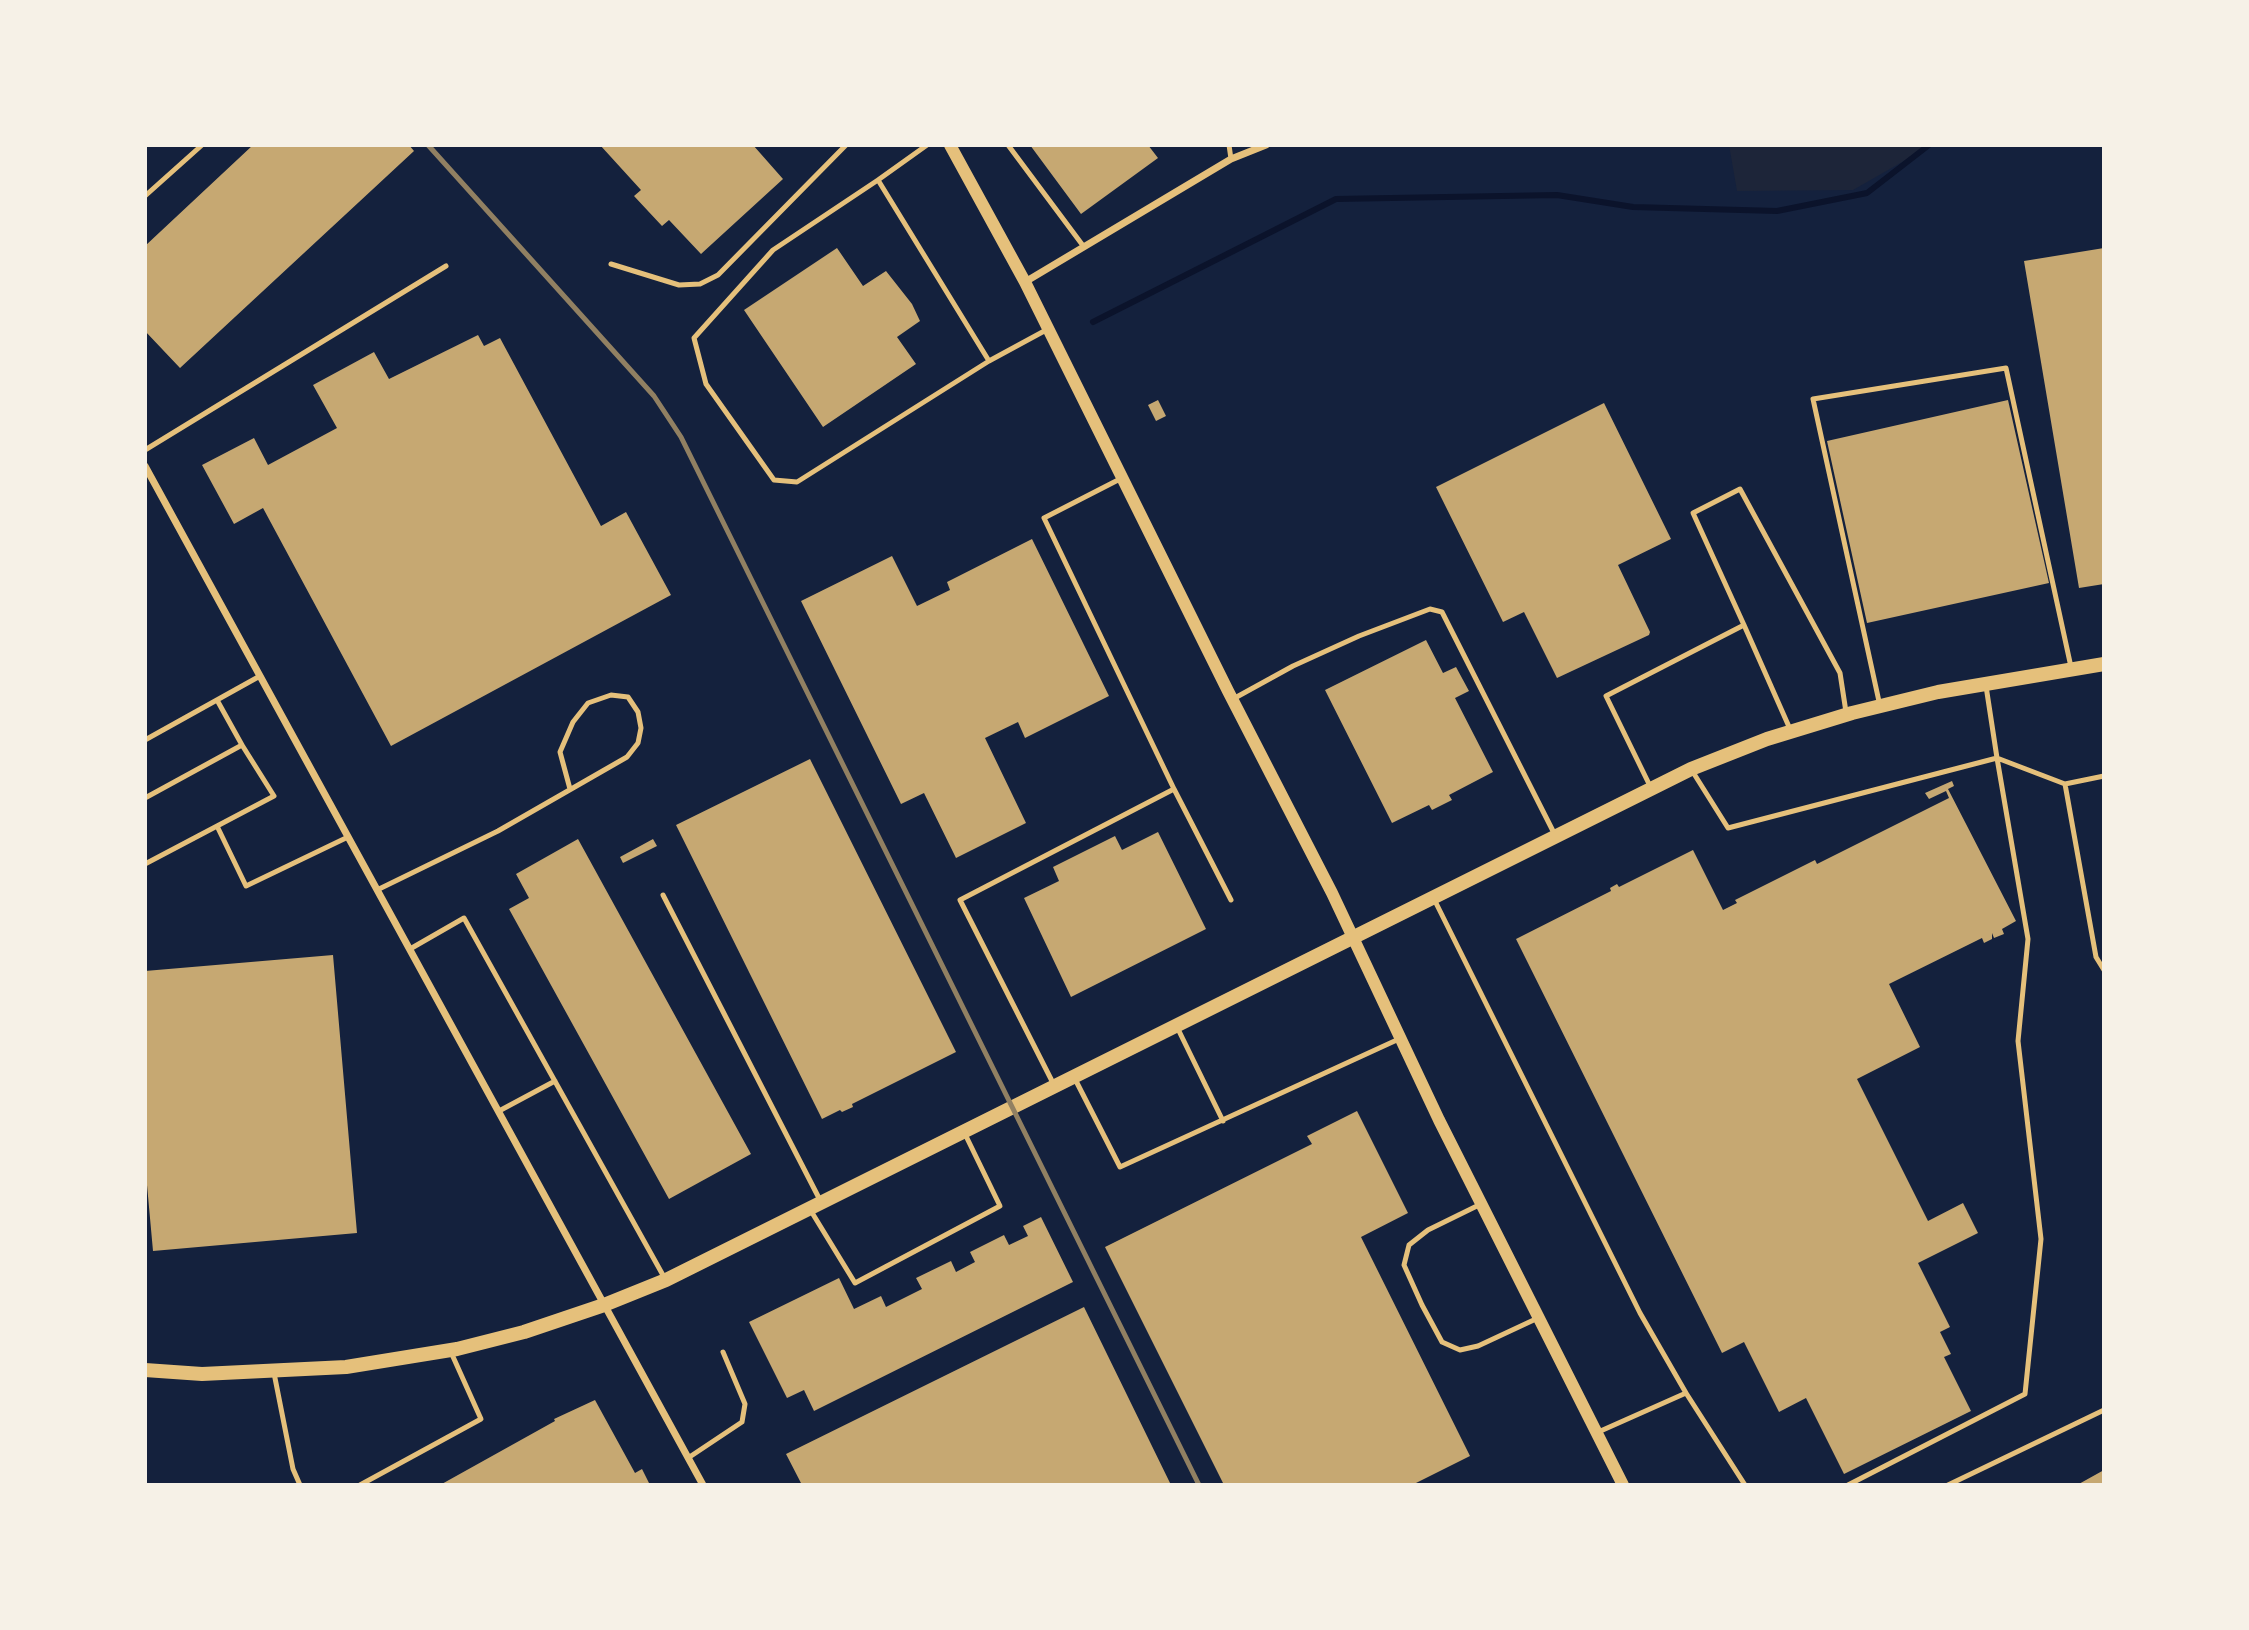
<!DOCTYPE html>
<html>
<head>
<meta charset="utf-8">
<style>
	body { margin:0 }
	#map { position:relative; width:2249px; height:1630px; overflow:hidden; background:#14213d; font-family:"Roboto Serif",serif }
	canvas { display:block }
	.frame { position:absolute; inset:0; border:147px solid #f6f1e7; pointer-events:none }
</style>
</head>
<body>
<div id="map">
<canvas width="2249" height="1630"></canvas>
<div class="frame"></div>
</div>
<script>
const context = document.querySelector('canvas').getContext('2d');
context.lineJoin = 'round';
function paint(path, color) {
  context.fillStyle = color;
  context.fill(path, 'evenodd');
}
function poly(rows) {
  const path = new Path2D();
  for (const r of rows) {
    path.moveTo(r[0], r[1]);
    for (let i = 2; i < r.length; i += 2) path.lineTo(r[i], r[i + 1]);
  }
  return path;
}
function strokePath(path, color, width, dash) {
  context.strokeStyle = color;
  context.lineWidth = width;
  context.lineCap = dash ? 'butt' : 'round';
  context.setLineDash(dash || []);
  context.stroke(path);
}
paint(poly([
	[1729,145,1932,145,1853,190,1737,191]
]), '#1d2539');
strokePath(poly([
	[1093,322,1336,199,1557,195,1633,207,1777,211,1867,193,1929,145]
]), '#0b132b', 6);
paint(poly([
	[253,145,409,145,414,151,180,368,145,331,145,246],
	[600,145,753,145,783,179,701,254,669,220,662,226,634,196,641,190],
	[1030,145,1148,145,1158,158,1081,214],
	[837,248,863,286,886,271,912,304,920,321,897,337,916,364,823,427,744,310],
	[2104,248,2104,584,2079,588,2024,261],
	[478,335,484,346,500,338,601,526,626,512,671,595,391,746,263,508,234,524,202,465,254,438,268,465,337,428,313,385,374,352,389,379],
	[1158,400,1166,416,1156,421,1148,405],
	[2008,400,2049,583,1867,623,1827,441],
	[1604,403,1671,539,1618,565,1650,632,1649,635,1557,678,1524,612,1503,622,1436,487],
	[1032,539,1109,696,1025,738,1018,722,985,738,1026,823,956,858,924,793,901,804,801,601,892,556,917,606,950,590,947,582],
	[1426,640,1443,673,1456,667,1469,691,1455,698,1493,772,1449,795,1452,800,1432,810,1429,805,1392,823,1325,690],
	[810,759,956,1052,852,1104,853,1107,842,1112,840,1110,822,1119,676,825],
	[1952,781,1954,786,1948,789,2016,921,2002,929,2004,934,1994,938,1992,933,1992,939,1984,943,1982,938,1889,984,1920,1047,1857,1079,1928,1221,1963,1203,1978,1233,1918,1263,1950,1327,1940,1332,1951,1354,1944,1357,1971,1411,1844,1474,1806,1398,1779,1412,1744,1342,1722,1353,1516,939,1611,891,1610,888,1617,884,1619,887,1693,850,1723,910,1737,903,1735,900,1815,860,1817,864,1949,798,1946,791,1929,799,1925,793],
	[1158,832,1206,929,1071,997,1024,898,1059,881,1053,867,1115,836,1122,850],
	[578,839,751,1154,669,1199,509,909,529,898,516,874],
	[653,839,657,846,623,863,620,857],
	[333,955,357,1233,153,1251,145,1163,145,971],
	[1357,1111,1408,1213,1361,1237,1470,1456,1412,1485,1224,1485,1105,1247,1312,1144,1307,1136],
	[1041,1217,1073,1282,814,1411,804,1390,787,1398,749,1322,839,1278,854,1309,881,1296,886,1307,922,1289,916,1278,951,1261,956,1272,975,1262,970,1252,1004,1235,1009,1245,1028,1236,1023,1226],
	[1084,1307,1171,1485,802,1485,786,1454],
	[595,1400,635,1473,642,1469,650,1485,440,1485,555,1421,554,1419],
	[2104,1470,2104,1485,2077,1485]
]), '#c6a872');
strokePath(poly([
	[927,145,878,180,989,361,1048,329],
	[1008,145,1084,247],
	[1229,145,1231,159],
	[878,180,773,250,694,338,706,384,774,480,797,482,989,361],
	[145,196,202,145],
	[611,264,679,285,700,284,718,275,846,145],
	[145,450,446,266],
	[1744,625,1693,513,1740,489,1840,673,1846,712],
	[1986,686,1997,758,2065,784,2104,776],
	[1233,699,1293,666,1359,636,1430,609,1442,612,1555,835],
	[1880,706,1813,399,2006,368,2071,667],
	[145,740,260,676],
	[1691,769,1728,828,1997,758,2028,939,2018,1041,2041,1239,2025,1394,1848,1485],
	[2065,784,2096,957,2104,970],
	[1651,788,1606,696,1744,625,1790,729],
	[1174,789,1231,900],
	[145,798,242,745,217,700],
	[217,826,246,886,348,837],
	[145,864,274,796,242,745],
	[377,890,498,831,627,757,638,743,641,728,638,712,628,697,611,695,588,703,573,722,560,752,570,789],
	[663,895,821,1202],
	[1433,897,1640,1313,1686,1393],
	[410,949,464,918,664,1277],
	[1177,1027,1223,1121],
	[1075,1079,1120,1167,1399,1039],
	[1054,1085,960,900,1174,789,1044,518,1122,478],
	[499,1111,555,1081],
	[1481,1204,1428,1230,1409,1245,1404,1265,1422,1305,1442,1342,1460,1350,1478,1346,1538,1318],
	[811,1211,855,1283,1000,1206,965,1134],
	[274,1373,293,1469,300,1485],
	[1596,1433,1686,1393,1745,1485],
	[688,1458,742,1422,745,1404,723,1352],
	[360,1485,481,1419,450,1350],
	[1948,1485,2104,1410]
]), '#e5c07b', 5);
strokePath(poly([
	[1025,282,1231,159,1266,145],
	[145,466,703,1485]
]), '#e5c07b', 7);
strokePath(poly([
	[950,145,1025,282,1228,691,1332,893,1439,1120,1623,1485]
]), '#e5c07b', 12);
strokePath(poly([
	[145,1370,202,1374,346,1367,457,1349,524,1332,604,1305,666,1280,1691,769,1767,739,1852,713,1938,692,2104,664]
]), '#e5c07b', 14);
strokePath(poly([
	[428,145,654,396,681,437,1199,1485]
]), '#918062', 5);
</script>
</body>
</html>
